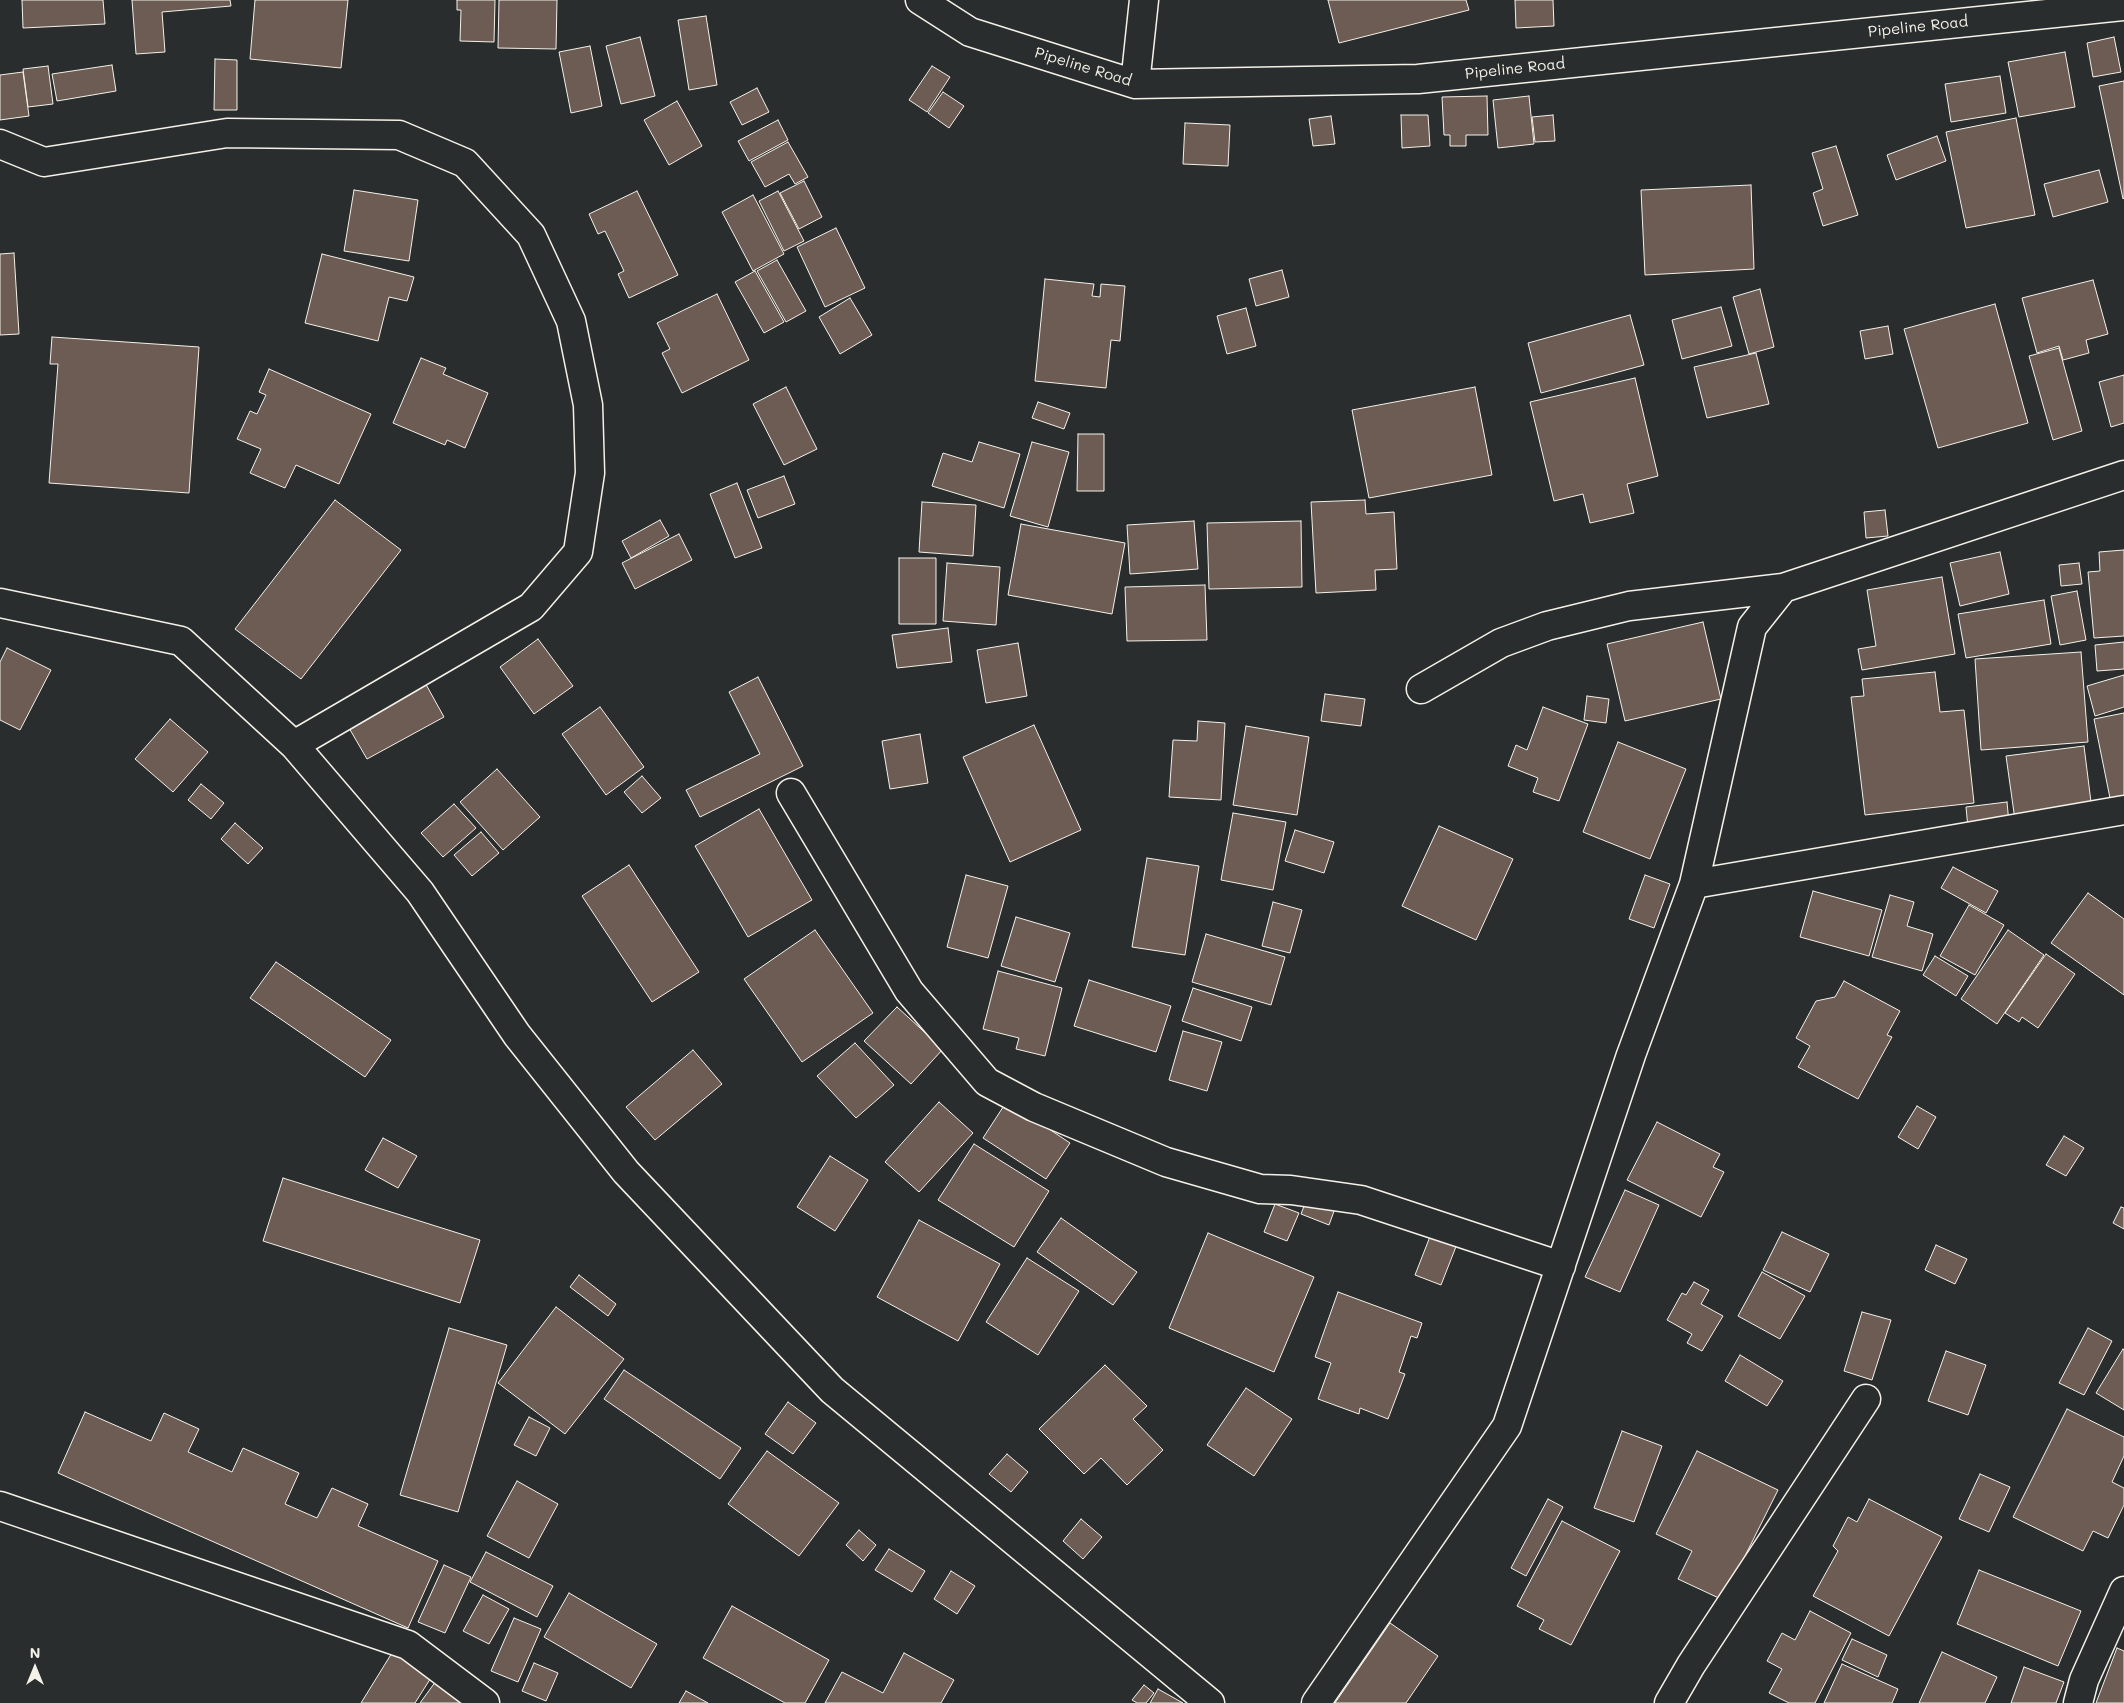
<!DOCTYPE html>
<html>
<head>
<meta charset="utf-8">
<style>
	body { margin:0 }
	#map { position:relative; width:2124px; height:1703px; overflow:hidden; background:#2a2d2e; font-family:Mali,sans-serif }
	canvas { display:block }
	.north { position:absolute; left:10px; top:1643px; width:50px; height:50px; -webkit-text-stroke:4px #2a2d2e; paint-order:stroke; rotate:0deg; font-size:14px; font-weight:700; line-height:20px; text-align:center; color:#f4f1e8 }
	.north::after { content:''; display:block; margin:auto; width:18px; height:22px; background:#f4f1e8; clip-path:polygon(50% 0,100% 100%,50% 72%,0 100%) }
</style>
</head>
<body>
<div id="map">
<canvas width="2124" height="1703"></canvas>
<div class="north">N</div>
</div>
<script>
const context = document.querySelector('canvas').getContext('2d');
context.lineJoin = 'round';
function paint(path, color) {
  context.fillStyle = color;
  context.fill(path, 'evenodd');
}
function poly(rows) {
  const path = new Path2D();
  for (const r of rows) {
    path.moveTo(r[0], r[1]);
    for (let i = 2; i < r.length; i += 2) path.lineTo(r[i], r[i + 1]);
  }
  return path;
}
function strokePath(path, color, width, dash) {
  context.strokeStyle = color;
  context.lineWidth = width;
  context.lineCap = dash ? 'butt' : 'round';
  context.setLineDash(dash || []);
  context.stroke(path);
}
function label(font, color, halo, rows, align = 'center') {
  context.font = font + ' Mali,sans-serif';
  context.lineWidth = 4.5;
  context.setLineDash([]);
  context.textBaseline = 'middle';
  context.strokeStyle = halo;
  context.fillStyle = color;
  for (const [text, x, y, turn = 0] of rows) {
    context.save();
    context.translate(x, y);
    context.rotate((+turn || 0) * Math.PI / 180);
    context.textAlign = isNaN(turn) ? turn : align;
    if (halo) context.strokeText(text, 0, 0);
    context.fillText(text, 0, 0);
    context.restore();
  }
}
const building = poly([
	[22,0,103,0,105,24,23,28,22,0],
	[132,0,230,0,231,6,162,12,165,52,136,54,132,0],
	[255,0,348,0,341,68,250,59,255,0],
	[457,0,495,0,494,42,460,41,461,10,457,10,457,0],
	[499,0,557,0,556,49,498,48,499,0],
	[1328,0,1466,0,1469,10,1339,43,1328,0],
	[1515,0,1553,0,1554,26,1516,28,1515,0],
	[706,16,717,85,689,90,678,20,706,16],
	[640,37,655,96,621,104,606,46,640,37],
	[2114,37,2121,72,2093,77,2087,43,2114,37],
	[590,46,602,106,571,113,559,52,590,46],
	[2065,52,2075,107,2019,117,2008,62,2065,52],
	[215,59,237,60,237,110,214,110,215,59],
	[112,65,116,91,57,101,52,74,112,65],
	[48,66,53,104,28,107,23,69,48,66],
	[932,66,950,77,927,112,909,100,932,66],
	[23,72,29,116,0,120,0,75,23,72],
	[2000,76,2006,113,1951,122,1945,84,2000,76],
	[2124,81,2124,198,2123,199,2099,86,2124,81],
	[757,88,769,112,742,125,730,102,757,88],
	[943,92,964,106,949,128,928,113,943,92],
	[1487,96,1488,135,1466,135,1466,146,1450,146,1450,135,1444,135,1442,97,1487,96],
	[1529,96,1534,144,1498,148,1493,100,1529,96],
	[677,101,702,146,669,165,644,120,677,101],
	[1401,115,1428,115,1430,146,1402,148,1401,115],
	[1553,115,1555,141,1535,142,1532,117,1553,115],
	[1331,116,1335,144,1313,146,1309,119,1331,116],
	[2016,118,2035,215,1966,228,1946,132,2016,118],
	[778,120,788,140,749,161,738,141,778,120],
	[1185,123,1230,125,1228,166,1183,164,1185,123],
	[1937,136,1946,161,1896,180,1887,155,1937,136],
	[788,142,808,177,795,184,789,174,765,187,751,162,788,142],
	[1836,146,1858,215,1823,226,1813,193,1823,189,1812,153,1836,146],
	[2099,170,2108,202,2053,217,2044,184,2099,170],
	[804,181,822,217,799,229,780,193,804,181],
	[1751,185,1754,269,1645,275,1641,190,1751,185],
	[354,190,418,200,409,261,344,251,354,190],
	[637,191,678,275,629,298,618,274,624,271,605,231,598,234,589,214,637,191],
	[778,191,804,241,784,251,759,201,778,191],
	[753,195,784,254,753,271,722,212,753,195],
	[836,228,865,288,825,307,797,247,836,228],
	[14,253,19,334,0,335,0,254,14,253],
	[322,254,414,277,407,301,389,297,378,341,305,323,322,254],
	[777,260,806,311,786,322,757,271,777,260],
	[1282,270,1289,297,1256,306,1249,279,1282,270],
	[755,271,784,322,764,333,735,282,755,271],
	[1045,279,1094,284,1092,296,1100,297,1101,284,1125,286,1120,341,1111,340,1106,388,1035,381,1045,279],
	[2093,280,2108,334,2086,340,2089,353,2063,360,2059,346,2037,353,2022,298,2093,280],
	[1760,289,1774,347,1749,354,1733,297,1760,289],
	[717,294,749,360,682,393,662,353,670,349,657,323,717,294],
	[850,298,872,335,840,354,819,317,850,298],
	[1995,304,2028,423,1938,448,1904,329,1995,304],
	[1721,307,1732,346,1682,359,1672,320,1721,307],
	[1246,308,1256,346,1227,354,1217,316,1246,308],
	[1630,315,1644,365,1541,393,1528,343,1630,315],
	[1888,326,1893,354,1865,359,1860,331,1888,326],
	[52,337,199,347,189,493,49,483,58,364,50,364,52,337],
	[2059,348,2082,431,2053,440,2029,356,2059,348],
	[1756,353,1769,404,1707,418,1694,367,1756,353],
	[421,358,446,368,443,374,488,393,465,448,447,440,445,445,393,423,421,358],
	[269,369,371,414,339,484,296,465,285,488,250,473,261,449,237,439,250,411,257,414,266,395,259,392,269,369],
	[2124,375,2124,423,2111,427,2099,382,2124,375],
	[1635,378,1658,476,1627,484,1634,513,1590,523,1583,494,1554,501,1530,402,1635,378],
	[786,387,817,449,784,465,753,404,786,387],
	[1475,387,1492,475,1369,498,1352,410,1475,387],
	[1038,402,1070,413,1064,429,1032,418,1038,402],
	[1078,434,1104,434,1104,491,1077,491,1078,434],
	[979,442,1020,454,1004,508,932,486,943,453,972,462,979,442],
	[1032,442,1069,452,1048,527,1010,516,1032,442],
	[784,476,795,504,758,518,747,490,784,476],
	[737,483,762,548,735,558,710,494,737,483],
	[335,500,401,550,301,679,235,629,335,500],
	[1365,500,1366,514,1394,512,1397,569,1375,570,1376,590,1316,593,1311,502,1365,500],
	[922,502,976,505,973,556,919,552,922,502],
	[1885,510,1888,536,1866,538,1864,512,1885,510],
	[660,520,669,536,631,558,622,541,660,520],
	[1194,521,1198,569,1130,574,1127,525,1194,521],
	[1301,521,1302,587,1209,589,1207,523,1301,521],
	[1021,524,1125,543,1112,614,1008,595,1021,524],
	[679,534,692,560,635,589,622,563,679,534],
	[2124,550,2124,636,2094,638,2088,572,2100,571,2099,552,2124,550],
	[2000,552,2009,594,1960,606,1950,563,2000,552],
	[899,558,936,558,936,624,899,624,899,558],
	[947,563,1000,567,996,625,943,621,947,563],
	[2079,563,2082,584,2061,586,2059,565,2079,563],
	[1942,577,1955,654,1862,670,1858,649,1876,646,1867,590,1942,577],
	[1205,585,1207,640,1127,641,1125,587,1205,585],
	[2077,591,2086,640,2060,645,2051,596,2077,591],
	[2044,600,2051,644,1966,658,1958,614,2044,600],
	[1703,622,1721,699,1625,721,1607,644,1703,622],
	[948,628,952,662,897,668,892,635,948,628],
	[538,639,573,686,534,714,500,667,538,639],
	[2124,642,2124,669,2097,671,2095,645,2124,642],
	[1018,643,1027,696,986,703,977,650,1018,643],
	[7,648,51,670,20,730,0,720,0,662,7,648],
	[2081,652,2088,742,1981,750,1975,659,2081,652],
	[1935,672,1940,712,1964,710,1974,803,1865,815,1851,697,1864,696,1862,679,1935,672],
	[2124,675,2124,707,2095,716,2087,686,2124,675],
	[758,677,803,766,700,817,686,790,760,754,729,692,758,677],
	[423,679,444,717,367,759,345,721,423,679],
	[1325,694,1365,699,1361,726,1321,721,1325,694],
	[1587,696,1609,699,1606,723,1584,720,1587,696],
	[600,707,644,767,606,795,562,734,600,707],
	[1543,707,1588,724,1559,801,1533,792,1538,778,1508,766,1516,745,1527,750,1543,707],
	[2124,713,2124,806,2112,808,2094,719,2124,713],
	[170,719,208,752,173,792,135,759,170,719],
	[1198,721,1225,723,1221,800,1169,797,1173,740,1197,741,1198,721],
	[1034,725,1081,830,1010,862,963,757,1034,725],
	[1246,726,1309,737,1297,815,1233,805,1246,726],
	[920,734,928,783,890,789,882,741,920,734],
	[1618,742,1686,769,1650,859,1583,832,1618,742],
	[2084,746,2092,810,2015,820,2006,756,2084,746],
	[497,769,540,817,503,850,460,802,497,769],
	[642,776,661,798,642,813,624,792,642,776],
	[201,784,224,803,211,819,188,800,201,784],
	[2007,802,2009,823,1968,828,1966,807,2007,802],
	[454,804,476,828,443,857,421,833,454,804],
	[759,809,812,900,748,937,695,846,759,809],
	[1233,813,1286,822,1273,890,1221,880,1233,813],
	[235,823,263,848,248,864,221,839,235,823],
	[1439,826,1513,859,1476,940,1402,906,1439,826],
	[1295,830,1334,842,1324,873,1285,861,1295,830],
	[481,832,499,853,472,876,454,855,481,832],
	[1147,858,1199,866,1185,955,1132,947,1147,858],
	[629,865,699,972,652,1002,582,896,629,865],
	[1953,867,1998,891,1986,913,1941,888,1953,867],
	[966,875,1008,886,988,958,947,947,966,875],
	[1645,875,1670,884,1654,928,1629,919,1645,875],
	[1813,891,1882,910,1869,956,1800,937,1813,891],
	[2088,893,2124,919,2124,995,2051,943,2088,893],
	[1890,895,1914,902,1907,926,1933,934,1922,971,1872,957,1890,895],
	[1273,902,1302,910,1290,953,1262,946,1273,902],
	[1969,905,2004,925,1975,975,1940,956,1969,905],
	[1016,917,1070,933,1055,982,1001,966,1016,917],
	[815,930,873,1013,802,1062,744,979,815,930],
	[2008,930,2044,955,1997,1024,1961,999,2008,930],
	[1206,934,1285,957,1271,1005,1192,982,1206,934],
	[2046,954,2075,974,2038,1028,2022,1017,2019,1022,2005,1013,2046,954],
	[1935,956,1968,976,1956,996,1923,975,1935,956],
	[276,962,391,1040,365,1077,250,998,276,962],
	[998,971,1062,988,1045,1056,1016,1049,1019,1038,983,1029,998,971],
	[1089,980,1171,1006,1156,1052,1074,1026,1089,980],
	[1844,981,1900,1011,1887,1035,1892,1037,1858,1099,1798,1067,1810,1046,1796,1038,1816,1001,1835,997,1844,981],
	[1193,988,1252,1007,1241,1041,1182,1021,1193,988],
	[897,1007,943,1049,911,1084,864,1041,897,1007],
	[1183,1031,1222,1042,1207,1091,1169,1080,1183,1031],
	[855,1043,894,1085,856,1118,817,1076,855,1043],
	[693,1050,722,1084,655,1140,626,1107,693,1050],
	[1007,1101,1070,1143,1046,1179,983,1138,1007,1101],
	[939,1102,973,1133,919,1192,885,1162,939,1102],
	[1917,1106,1936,1117,1918,1149,1898,1137,1917,1106],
	[1657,1122,1720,1154,1713,1167,1724,1172,1701,1217,1627,1180,1657,1122],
	[2064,1136,2084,1148,2066,1176,2046,1165,2064,1136],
	[383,1138,417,1156,398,1188,365,1170,383,1138],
	[974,1144,1049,1191,1014,1247,938,1200,974,1144],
	[830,1156,868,1180,835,1231,797,1207,830,1156],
	[283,1178,480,1240,460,1303,263,1241,283,1178],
	[1625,1190,1659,1205,1620,1292,1585,1277,1625,1190],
	[1309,1193,1337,1203,1329,1225,1301,1214,1309,1193],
	[1275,1204,1299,1213,1287,1241,1264,1232,1275,1204],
	[2121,1207,2124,1208,2124,1229,2113,1223,2121,1207],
	[1061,1218,1137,1272,1113,1305,1037,1252,1061,1218],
	[919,1220,1000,1264,958,1341,877,1297,919,1220],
	[1782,1232,1829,1254,1810,1292,1763,1270,1782,1232],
	[1208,1233,1314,1277,1274,1372,1169,1328,1208,1233],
	[1431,1234,1457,1244,1441,1285,1415,1275,1431,1234],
	[1936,1245,1967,1259,1955,1284,1925,1270,1936,1245],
	[1027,1258,1079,1291,1038,1355,986,1322,1027,1258],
	[1762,1272,1805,1296,1780,1339,1738,1316,1762,1272],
	[579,1275,616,1304,608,1316,570,1287,579,1275],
	[1694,1282,1709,1290,1701,1304,1723,1316,1702,1351,1687,1343,1692,1334,1667,1320,1682,1293,1686,1295,1694,1282],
	[1338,1292,1422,1323,1417,1338,1411,1336,1399,1372,1405,1374,1388,1419,1360,1408,1359,1414,1318,1399,1331,1363,1315,1357,1338,1292],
	[556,1307,624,1359,565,1434,498,1383,556,1307],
	[1862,1312,1891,1320,1872,1380,1844,1371,1862,1312],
	[449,1328,507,1345,458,1512,400,1495,449,1328],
	[2088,1328,2112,1341,2084,1395,2059,1383,2088,1328],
	[2123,1349,2124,1350,2124,1410,2096,1393,2123,1349],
	[1946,1351,1986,1365,1968,1415,1928,1401,1946,1351],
	[1740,1355,1783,1381,1767,1406,1725,1381,1740,1355],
	[1105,1365,1147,1406,1133,1419,1163,1450,1127,1485,1101,1458,1084,1474,1039,1429,1105,1365],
	[624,1370,741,1448,720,1479,604,1399,624,1370],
	[1246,1388,1292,1419,1254,1476,1207,1445,1246,1388],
	[788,1402,816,1423,793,1454,765,1434,788,1402],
	[2067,1409,2124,1437,2124,1456,2112,1482,2124,1488,2124,1505,2108,1538,2093,1531,2083,1551,2013,1517,2067,1409],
	[85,1412,151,1441,164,1413,199,1429,188,1452,232,1472,243,1448,299,1473,285,1504,317,1518,332,1488,368,1504,358,1526,438,1561,408,1628,58,1473,85,1412],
	[529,1417,550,1428,536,1456,514,1445,529,1417],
	[1622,1431,1662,1446,1634,1522,1594,1508,1622,1431],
	[767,1451,839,1503,799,1556,728,1504,767,1451],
	[1697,1451,1778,1490,1723,1600,1678,1579,1692,1551,1656,1534,1697,1451],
	[1007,1454,1028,1472,1011,1492,989,1474,1007,1454],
	[1980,1474,2010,1487,1989,1532,1959,1519,1980,1474],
	[517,1481,558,1504,529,1558,487,1536,517,1481],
	[1548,1499,1563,1507,1526,1576,1511,1568,1548,1499],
	[1869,1499,1942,1537,1889,1636,1813,1596,1838,1551,1833,1546,1848,1517,1857,1522,1869,1499],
	[1081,1519,1102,1537,1083,1559,1063,1541,1081,1519],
	[1562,1521,1620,1551,1571,1645,1539,1629,1544,1620,1517,1606,1562,1521],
	[859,1530,876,1545,863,1561,846,1545,859,1530],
	[889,1549,925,1571,912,1592,875,1570,889,1549],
	[486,1552,553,1586,537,1617,470,1582,486,1552],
	[444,1565,471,1577,445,1633,418,1622,444,1565],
	[1979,1570,2081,1611,2058,1666,1957,1624,1979,1570],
	[951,1571,975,1586,957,1614,934,1599,951,1571],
	[569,1593,657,1644,631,1688,544,1637,569,1593],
	[483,1595,509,1609,489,1644,463,1631,483,1595],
	[732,1606,829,1660,805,1703,785,1703,703,1658,732,1606],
	[1810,1611,1851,1633,1815,1703,1789,1703,1769,1693,1782,1669,1767,1661,1782,1633,1795,1640,1810,1611],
	[514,1618,541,1629,518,1682,491,1671,514,1618],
	[1390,1623,1438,1656,1406,1703,1335,1703,1390,1623],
	[1852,1639,1887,1655,1878,1677,1842,1660,1852,1639],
	[395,1648,434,1673,415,1703,361,1703,395,1648],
	[2117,1648,2124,1651,2124,1703,2096,1703,2117,1648],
	[1942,1652,1997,1677,1985,1703,1919,1703,1942,1652],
	[904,1653,954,1680,941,1703,825,1703,842,1672,883,1693,904,1653],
	[534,1663,558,1673,546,1701,522,1691,534,1663],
	[1842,1664,1898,1689,1892,1703,1824,1703,1842,1664],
	[2024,1667,2064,1682,2056,1703,2011,1703,2024,1667],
	[439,1677,476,1703,420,1703,439,1677],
	[1144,1685,1154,1693,1146,1703,1137,1703,1132,1700,1144,1685],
	[1158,1689,1183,1703,1150,1703,1158,1689],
	[686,1691,708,1703,679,1703,686,1691]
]);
paint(building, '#6c5c54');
strokePath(building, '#f4f1e8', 1);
const minor = poly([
	[920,0,970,32,1135,84,1418,79,2124,6],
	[1135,84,1144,0],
	[0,144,44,162,227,133,399,135,465,163,531,235,571,321,588,405,590,473,578,552,531,607,294,745],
	[0,603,181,641,294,745,420,892,517,1035,626,1172,832,1390,1210,1703],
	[1421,689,1501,643,1547,626,1629,606,1783,588],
	[791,793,909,991,987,1082,1034,1107,1166,1162,1260,1189,1291,1190,1361,1200,1561,1266],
	[1694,884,2124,810],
	[0,1506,408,1645,485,1703],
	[1316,1703,1507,1426,1631,1055,1694,884,1752,627,1783,588,2124,475],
	[1669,1703,1691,1665,1866,1399],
	[2078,1703,2084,1680,2124,1591]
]);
strokePath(minor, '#f4f1e8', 31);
strokePath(minor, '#2a2d2e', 28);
label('15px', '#f4f1e8', '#2a2d2e', [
	["Pipeline Road",1918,27,-6],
	["Pipeline Road",1083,67,17],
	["Pipeline Road",1515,69,-6]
]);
</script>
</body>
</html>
